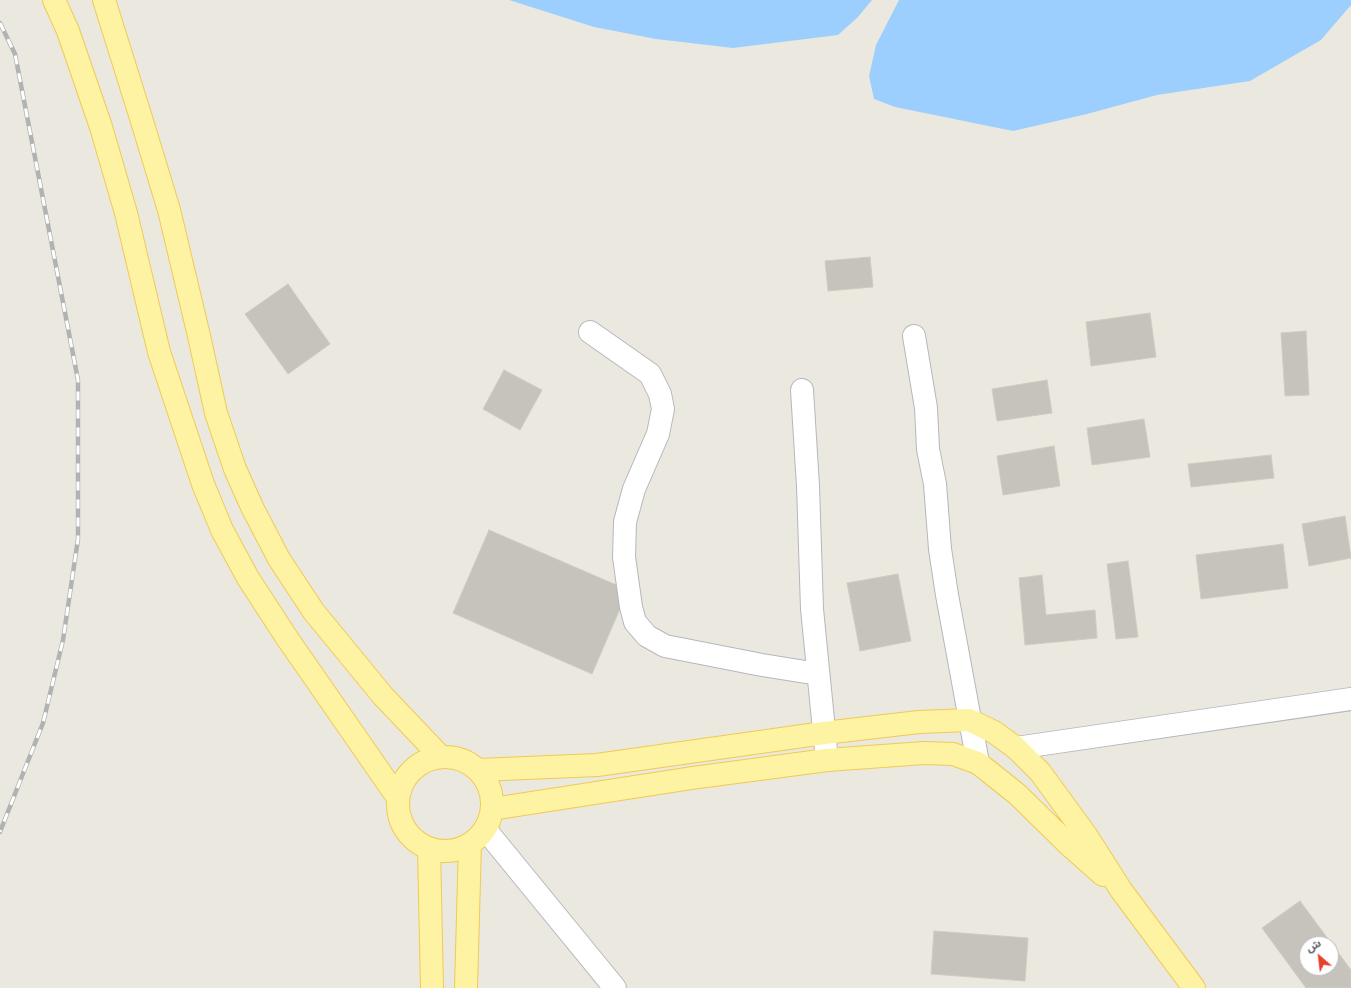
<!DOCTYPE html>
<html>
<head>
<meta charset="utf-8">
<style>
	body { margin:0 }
	#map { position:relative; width:1351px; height:988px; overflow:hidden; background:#ebe9df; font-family:"Fira Sans","Noto Sans Arabic",sans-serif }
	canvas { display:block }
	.north { position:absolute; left:1299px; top:936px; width:40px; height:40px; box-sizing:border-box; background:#fff; border:1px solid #bcbdbf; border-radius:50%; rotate:332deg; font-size:11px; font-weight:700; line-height:16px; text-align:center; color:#585b60 }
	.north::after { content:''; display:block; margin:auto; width:14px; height:18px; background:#e6412a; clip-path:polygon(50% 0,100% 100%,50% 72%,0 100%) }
</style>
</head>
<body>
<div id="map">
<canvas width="1351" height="988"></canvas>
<div class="north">ش</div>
</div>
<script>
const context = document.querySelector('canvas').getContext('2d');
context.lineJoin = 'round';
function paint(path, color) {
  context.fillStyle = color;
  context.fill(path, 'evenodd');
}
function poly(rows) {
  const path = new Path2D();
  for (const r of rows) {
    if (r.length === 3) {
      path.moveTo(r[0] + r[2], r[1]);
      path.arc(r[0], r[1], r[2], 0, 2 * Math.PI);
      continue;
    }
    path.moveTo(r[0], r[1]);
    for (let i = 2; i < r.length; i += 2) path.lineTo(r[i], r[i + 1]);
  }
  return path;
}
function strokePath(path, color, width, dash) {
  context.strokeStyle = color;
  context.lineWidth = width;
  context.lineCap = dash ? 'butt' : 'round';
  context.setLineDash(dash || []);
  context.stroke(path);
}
paint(poly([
	[509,0,872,0,858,17,838,35,733,48,656,39,594,27],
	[899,0,1351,0,1351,5,1321,40,1250,81,1157,95,1087,114,1013,131,895,107,874,99,869,76,876,45]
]), '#9dcffe');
const building = poly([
	[870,257,873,287,828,291,825,261,870,257],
	[288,284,330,344,288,374,245,314,288,284],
	[1150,313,1156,357,1091,366,1086,322,1150,313],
	[1306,331,1309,395,1285,396,1281,333,1306,331],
	[504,370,542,390,520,430,483,409,504,370],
	[1047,380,1052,413,997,421,992,389,1047,380],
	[1144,419,1150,457,1092,465,1087,428,1144,419],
	[1054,446,1060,486,1003,495,997,456,1054,446],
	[1271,455,1274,478,1191,487,1188,464,1271,455],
	[1345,516,1351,558,1309,566,1302,524,1345,516],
	[489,530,628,590,592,674,453,613,489,530],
	[1283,544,1288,588,1201,599,1196,555,1283,544],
	[1128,561,1138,637,1116,639,1107,564,1128,561],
	[898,574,911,641,860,651,847,583,898,574],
	[1042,575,1046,615,1095,610,1097,638,1025,645,1019,578,1042,575],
	[1300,901,1351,970,1351,988,1306,988,1262,928,1300,901],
	[1307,944,1331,944,1331,968,1307,968,1307,944],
	[934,931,1028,938,1025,981,931,974,934,931]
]);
paint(building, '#c6c3bc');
strokePath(building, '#d0cbbe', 1);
const minor = poly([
	[590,332,650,374,660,394,663,409,658,434,634,489,625,522,624,557,631,607,635,622,647,636,665,646,762,665,818,674],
	[914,336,926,408,928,449,935,484,940,549,947,595,978,763],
	[802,390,808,486,812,609,827,760],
	[1016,748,1351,699],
	[485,829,615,988]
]);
const primary = poly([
	[54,0,68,31,101,127,126,213,159,352,203,484,222,530,248,578,287,638,398,798],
	[104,0,141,118,169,210,199,336,216,413,235,469,252,507,279,559,314,612,383,696,440,756],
	[445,804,47],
	[479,770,597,765,824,733,919,722,969,720,994,732,1016,748,1040,772,1086,835,1121,890,1194,988],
	[492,809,692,778,827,760,924,753,953,754,978,763,1017,794,1068,844,1103,875],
	[429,848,432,988],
	[466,988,470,844]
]);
strokePath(minor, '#b5b7bc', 24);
strokePath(primary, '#efca55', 24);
strokePath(minor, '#fff', 22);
strokePath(primary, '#fef3a2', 22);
const rail = poly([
	[0,23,15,54,78,380,78,539,63,640,43,723,0,832]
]);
strokePath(rail, '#b1b2b2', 4.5);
strokePath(rail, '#fff', 3, [9]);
</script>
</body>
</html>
